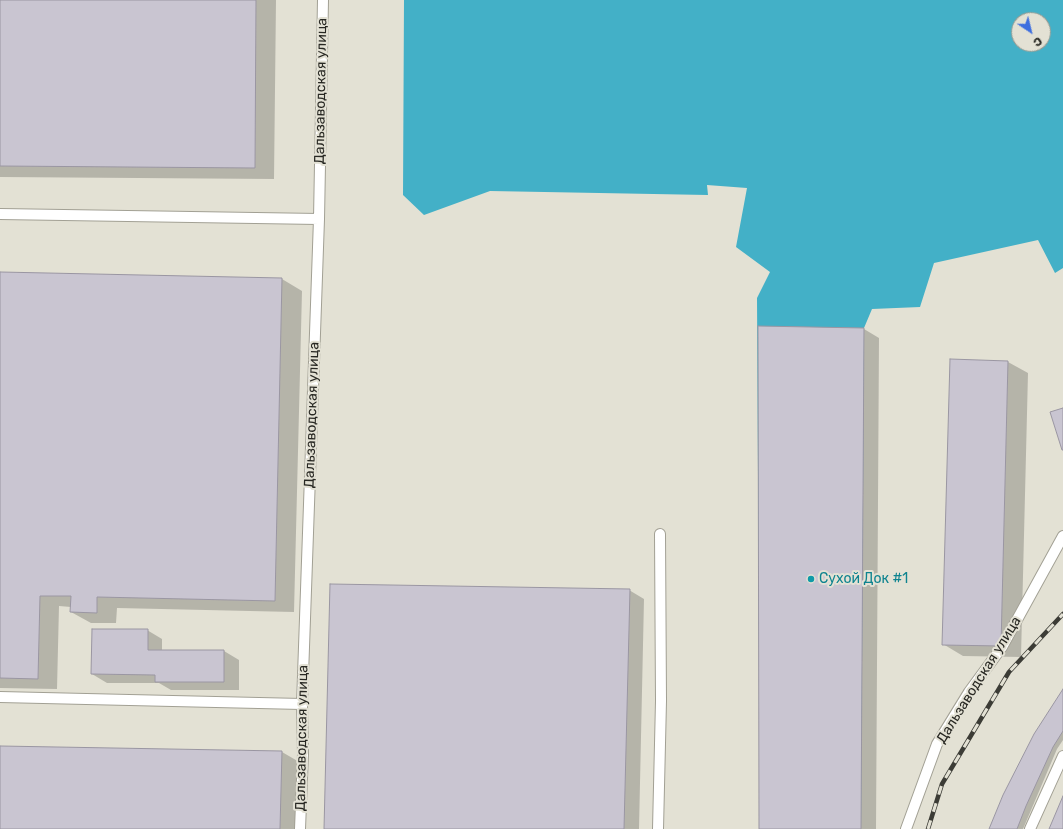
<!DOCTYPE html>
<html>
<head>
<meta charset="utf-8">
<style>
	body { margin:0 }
	#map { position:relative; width:1063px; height:829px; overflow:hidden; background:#e3e1d4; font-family:Rubik,sans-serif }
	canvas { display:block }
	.north { position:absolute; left:1011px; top:12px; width:40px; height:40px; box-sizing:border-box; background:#e3e1d4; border:1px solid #98978d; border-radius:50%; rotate:145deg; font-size:11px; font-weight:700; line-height:16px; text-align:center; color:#282823 }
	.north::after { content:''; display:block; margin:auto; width:14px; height:18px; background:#3e6fdf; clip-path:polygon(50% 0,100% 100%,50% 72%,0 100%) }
</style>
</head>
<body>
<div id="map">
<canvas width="1063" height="829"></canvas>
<div class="north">С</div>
</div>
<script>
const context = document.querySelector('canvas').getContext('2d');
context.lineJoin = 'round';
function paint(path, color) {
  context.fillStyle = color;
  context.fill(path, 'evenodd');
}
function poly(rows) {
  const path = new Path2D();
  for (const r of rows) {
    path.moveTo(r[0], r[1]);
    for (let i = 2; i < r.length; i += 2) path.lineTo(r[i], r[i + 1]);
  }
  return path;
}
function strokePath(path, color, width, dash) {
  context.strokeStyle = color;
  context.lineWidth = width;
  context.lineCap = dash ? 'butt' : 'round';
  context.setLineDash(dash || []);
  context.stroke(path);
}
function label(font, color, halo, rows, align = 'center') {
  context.font = font + ' Rubik,sans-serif';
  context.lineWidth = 4;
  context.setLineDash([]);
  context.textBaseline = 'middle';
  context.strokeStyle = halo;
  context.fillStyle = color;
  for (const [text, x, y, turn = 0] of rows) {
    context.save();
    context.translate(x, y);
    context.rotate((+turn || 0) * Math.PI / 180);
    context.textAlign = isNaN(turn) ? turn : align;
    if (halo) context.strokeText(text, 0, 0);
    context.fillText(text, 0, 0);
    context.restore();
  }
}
paint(poly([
	[404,0,1063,0,1063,268,1055,273,1038,240,934,263,920,307,872,309,864,328,861,829,760,829,757,298,770,272,736,247,747,188,707,185,708,195,490,191,424,215,403,195],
	[1019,20,1043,20,1043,44,1019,44]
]), '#43b0c7');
paint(poly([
	[0,0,276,0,274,179,0,177],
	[0,273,282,279,302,291,294,612,117,608,116,623,91,623,71,612,71,607,59,606,57,689,0,688],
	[864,329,879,338,876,829,760,829],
	[951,360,1008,362,1028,373,1021,657,963,656,943,644],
	[629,590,644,599,639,829,325,829],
	[147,630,162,639,162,651,224,651,239,660,239,690,171,690,159,683,107,683,92,674],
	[1063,691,1063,740,1057,749,1023,829,990,829],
	[0,747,282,752,301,763,300,829,0,829]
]), '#0003');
const building = poly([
	[0,0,256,0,255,168,0,166,0,0],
	[0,272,282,278,275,601,97,597,97,613,70,612,71,596,40,596,38,679,0,678,0,272],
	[758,326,864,328,861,829,759,829,758,326],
	[950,359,1008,361,1001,646,942,645,950,359],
	[1063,408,1063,450,1062,450,1050,412,1063,408],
	[330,584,630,589,624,829,324,829,330,584],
	[92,629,148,629,148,650,224,650,224,682,155,682,155,675,91,674,92,629],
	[1063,689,1063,731,1053,747,1026,806,1017,829,989,829,1003,795,1034,734,1063,689],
	[0,746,282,751,280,829,0,829,0,746],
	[1063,796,1063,829,1049,829,1063,796]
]);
paint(building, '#c9c5d1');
strokePath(building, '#9a96a2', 1);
const service = poly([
	[0,214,319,219],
	[0,697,302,704],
	[300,829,303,754,302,704,319,219,323,0],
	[658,829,661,701,660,534],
	[906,829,937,744,969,692,1002,647,1063,536],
	[1030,829,1063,756]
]);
strokePath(service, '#a2a094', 12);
strokePath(service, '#fff', 10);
const rail = poly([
	[928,829,942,784,1009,672,1063,614]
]);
strokePath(rail, '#3c3c36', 4.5);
strokePath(rail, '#e3e1d4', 3, [9]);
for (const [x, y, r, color] of [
	[811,579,4,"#0f9aa8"]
]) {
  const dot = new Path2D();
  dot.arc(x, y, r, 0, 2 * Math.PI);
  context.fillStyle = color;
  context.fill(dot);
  strokePath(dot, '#e3e1d4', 1.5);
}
label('14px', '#282823', '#e3e1d4', [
	["Дальзаводская улица",321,91,-89],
	["Дальзаводская улица",312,415,-88],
	["Дальзаводская улица",979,680,-58],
	["Дальзаводская улица",302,738,-89]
]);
label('14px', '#0d838f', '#e3e1d4', [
	["Сухой Док #1",819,579]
], 'left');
</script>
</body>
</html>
